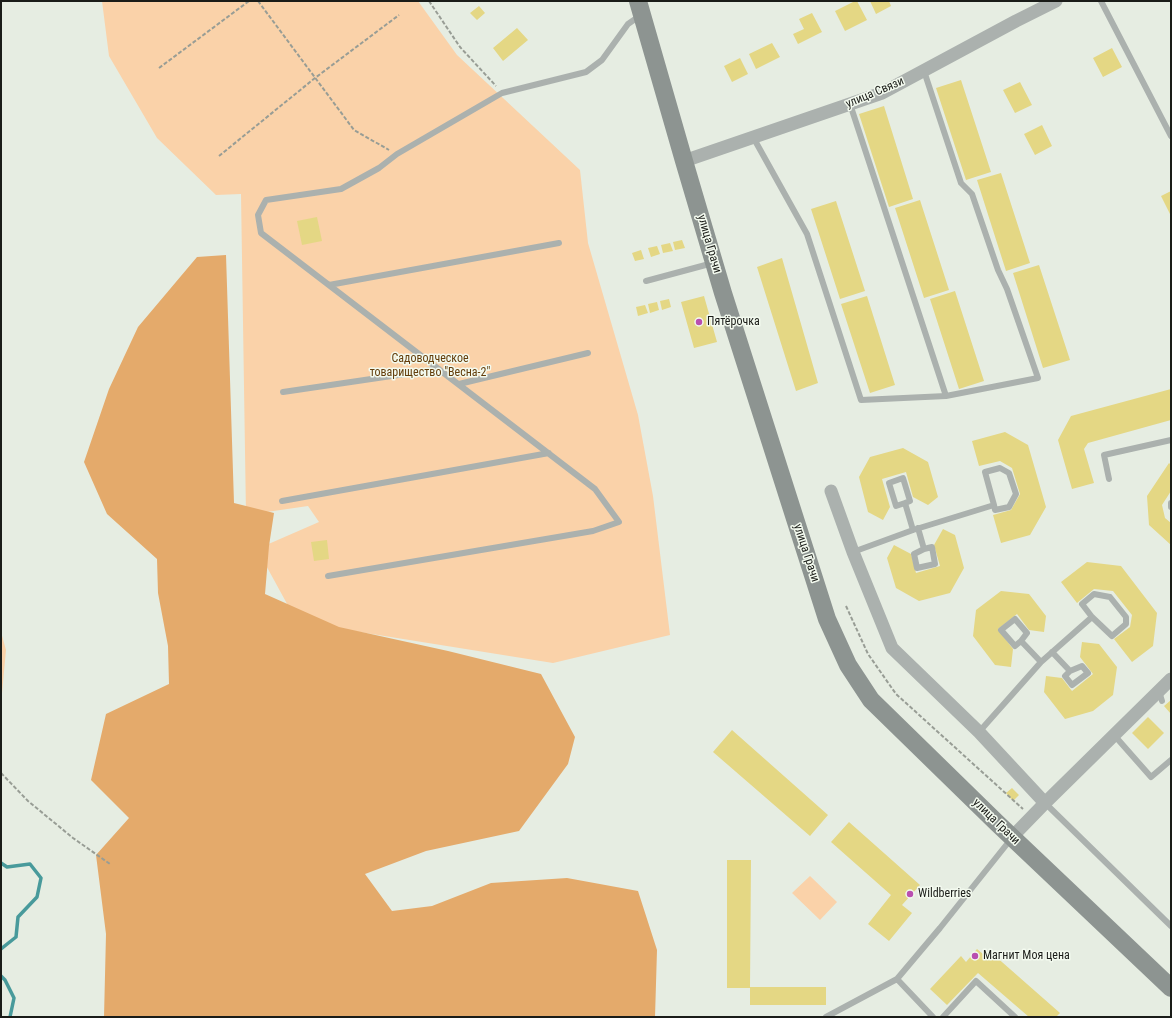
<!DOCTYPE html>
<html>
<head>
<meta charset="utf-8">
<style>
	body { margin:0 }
	#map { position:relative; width:1172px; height:1018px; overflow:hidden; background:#e6ede2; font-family:"Roboto Condensed",sans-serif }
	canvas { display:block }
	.frame { position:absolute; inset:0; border:2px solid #1a1c18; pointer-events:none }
</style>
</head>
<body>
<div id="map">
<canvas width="1172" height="1018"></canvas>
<div class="frame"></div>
</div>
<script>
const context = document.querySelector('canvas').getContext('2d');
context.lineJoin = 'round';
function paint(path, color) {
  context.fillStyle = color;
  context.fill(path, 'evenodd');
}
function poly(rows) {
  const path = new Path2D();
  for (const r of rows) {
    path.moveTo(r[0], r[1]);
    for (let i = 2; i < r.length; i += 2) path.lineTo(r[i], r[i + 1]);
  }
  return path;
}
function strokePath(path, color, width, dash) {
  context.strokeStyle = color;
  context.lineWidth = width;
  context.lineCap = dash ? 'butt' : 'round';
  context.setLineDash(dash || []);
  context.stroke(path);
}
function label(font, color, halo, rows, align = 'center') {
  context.font = font + ' "Roboto Condensed",sans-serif';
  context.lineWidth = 3;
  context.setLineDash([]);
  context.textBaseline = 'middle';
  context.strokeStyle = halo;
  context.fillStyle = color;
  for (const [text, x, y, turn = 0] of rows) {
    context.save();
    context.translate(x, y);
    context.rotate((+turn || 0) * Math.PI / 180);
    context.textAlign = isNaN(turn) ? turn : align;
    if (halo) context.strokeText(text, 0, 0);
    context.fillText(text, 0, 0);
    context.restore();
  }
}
paint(poly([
	[102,1,418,1,457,55,580,170,588,243,638,415,653,496,670,635,553,663,297,622,257,549,319,522,308,506,246,515,241,194,216,195,157,138,109,56],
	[1,632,6,650,1,704],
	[810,876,837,902,820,920,792,893]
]), '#fad2a9');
paint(poly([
	[226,255,234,503,274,513,269,546,265,594,339,627,448,651,541,674,575,737,568,764,519,831,426,851,365,874,392,911,432,906,491,883,567,878,638,891,657,950,655,1017,104,1017,106,934,96,855,129,818,91,780,106,714,169,684,168,646,158,593,157,559,107,514,84,462,109,389,138,327,197,257]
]), '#e4aa6b');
strokePath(poly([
	[1,863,7,867,30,864,41,878,37,897,18,917,16,937,1,949],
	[1,976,5,980,14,998,10,1017]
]), '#489a9b', 3.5);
paint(poly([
	[855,1,857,1,867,20,845,31,835,11],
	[870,1,889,1,891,6,876,14],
	[479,6,485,13,477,20,470,13],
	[812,13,822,32,798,44,793,34,804,29,799,19],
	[517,28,528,40,503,61,493,48],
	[772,43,780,57,756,69,749,54],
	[1112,48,1122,67,1103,77,1093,58],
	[740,58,748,74,732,82,724,66],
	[961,80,991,172,966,180,936,88],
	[1020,82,1032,105,1015,113,1003,90],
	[884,106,913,199,889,207,859,114],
	[1042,125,1052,146,1035,155,1024,134],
	[1001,173,1030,263,1006,271,977,180],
	[1171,191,1171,216,1161,196],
	[920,200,949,290,924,298,895,208],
	[836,201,865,291,840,299,811,209],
	[317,217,322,241,302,245,297,221],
	[682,240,685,248,675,250,673,242],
	[670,243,673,251,663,253,661,245],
	[657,246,660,254,651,257,648,248],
	[641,250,644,259,635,261,632,253],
	[782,258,818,383,796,391,757,267],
	[1039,265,1070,360,1043,368,1013,273],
	[955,291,984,381,959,389,930,299],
	[704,296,717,342,694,348,681,302],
	[867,296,895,385,870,393,841,304],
	[669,299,671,307,662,310,660,301],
	[657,302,659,310,650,313,648,304],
	[645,305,648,313,638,316,636,307],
	[1171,389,1171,420,1088,443,1084,449,1094,483,1072,489,1058,440,1071,416],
	[1005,432,1028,445,1046,507,1030,535,1001,543,993,515,1011,510,1020,494,1012,468,1000,461,979,466,972,441],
	[903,448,928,462,938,497,928,505,913,497,906,472,882,479,890,507,883,520,868,512,859,477,870,457],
	[1169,463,1171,465,1171,491,1162,505,1165,518,1171,523,1171,545,1149,525,1147,496],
	[943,529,955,535,964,568,950,593,919,601,896,588,887,558,894,545,911,554,916,573,940,566,934,545],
	[327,540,329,559,314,561,311,542],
	[1087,562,1121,566,1157,613,1153,646,1132,662,1114,639,1130,627,1132,615,1113,591,1094,589,1077,603,1061,582],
	[1001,591,1029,594,1046,616,1044,632,1029,630,1017,614,998,629,1013,649,1011,667,995,665,973,636,976,610],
	[1082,642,1099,644,1117,667,1113,695,1093,711,1065,719,1044,692,1046,676,1062,678,1072,691,1093,674,1080,657],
	[1171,700,1171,714,1164,706],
	[1148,717,1164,733,1148,749,1132,733],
	[732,730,828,815,810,836,713,752],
	[1012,788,1019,795,1013,801,1006,793],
	[849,822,920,885,902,905,912,913,889,941,868,924,891,895,831,842],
	[727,860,751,860,750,987,826,987,826,1005,750,1005,750,988,727,988],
	[977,949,990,960,994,955,1060,1013,1056,1017,1029,1017,978,973,947,1005,930,989,961,956,966,962]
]), '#e4d784');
strokePath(poly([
	[258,1,354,130,389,150],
	[429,1,460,47,496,86],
	[159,68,249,1],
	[219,156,315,78,399,15],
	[846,606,868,654,896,694,1023,809],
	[1,773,28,801,73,838,110,864]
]), '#989d95', 2, [4, 2]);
strokePath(poly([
	[1101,1,1171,136],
	[850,104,946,396],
	[753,137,807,234,861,400,946,396,1038,378,1007,289,998,270,972,194,961,183,924,71],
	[646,281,713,263],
	[329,285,559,243],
	[459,384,588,353],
	[283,392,439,369],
	[1109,479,1104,455,1171,440],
	[282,501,549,453],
	[905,503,910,501,903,478,889,483,896,506,905,503,913,530],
	[1171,503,1171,507],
	[918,528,924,549,914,554,917,568,935,564,932,547,924,549],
	[853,552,913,530,994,505,995,510,1009,507,1016,494,1009,473,1000,468,985,472,994,505],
	[328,576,593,531,619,522,595,489,261,233,258,215,266,200,341,189,379,168,397,154,502,93,586,72,602,60,628,24,641,15],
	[1021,641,1027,633,1015,619,1001,630,1015,646,1021,641,1041,662],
	[1052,652,1070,671,1065,676,1072,685,1088,673,1082,666,1070,671],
	[1159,691,1162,701],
	[979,732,1041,662,1092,617,1082,604,1094,594,1110,597,1126,617,1126,624,1112,636,1092,617],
	[1114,735,1151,777,1171,760],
	[1045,803,1171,926],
	[826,1017,897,979],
	[933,1017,897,979,940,928,1011,839],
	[943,1017,976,981,1015,1017]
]), '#abb1ae', 6);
strokePath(poly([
	[684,161,882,93,1016,21,1056,1],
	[831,491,853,552,892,648,979,732,1045,803,1012,837],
	[1045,803,1171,679]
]), '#abb1ae', 13);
strokePath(poly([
	[638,1,684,161,723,293,827,619,848,665,871,700,997,823,1171,988]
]), '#8d9491', 18);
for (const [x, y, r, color] of [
	[699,322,4,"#b94fb0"],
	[910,894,4,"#b94fb0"],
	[975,956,4,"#b94fb0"]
]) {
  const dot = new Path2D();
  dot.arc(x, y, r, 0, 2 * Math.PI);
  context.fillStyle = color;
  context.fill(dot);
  strokePath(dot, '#f3faef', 1.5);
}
label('12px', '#1a1c18', '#f3faef', [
	["улица Связи",875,93,-23],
	["улица Грачи",709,244,74],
	["улица Грачи",806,553,72],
	["улица Грачи",996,822,44]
]);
label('12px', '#1a1c18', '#f3faef', [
	["Пятёрочка",707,322],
	["Wildberries",918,894],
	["Магнит Моя цена",983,956]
], 'left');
label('12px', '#633d0a', '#f3faef', [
	["Садоводческое",430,359],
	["товарищество \"Весна-2\"",430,373]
]);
</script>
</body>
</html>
